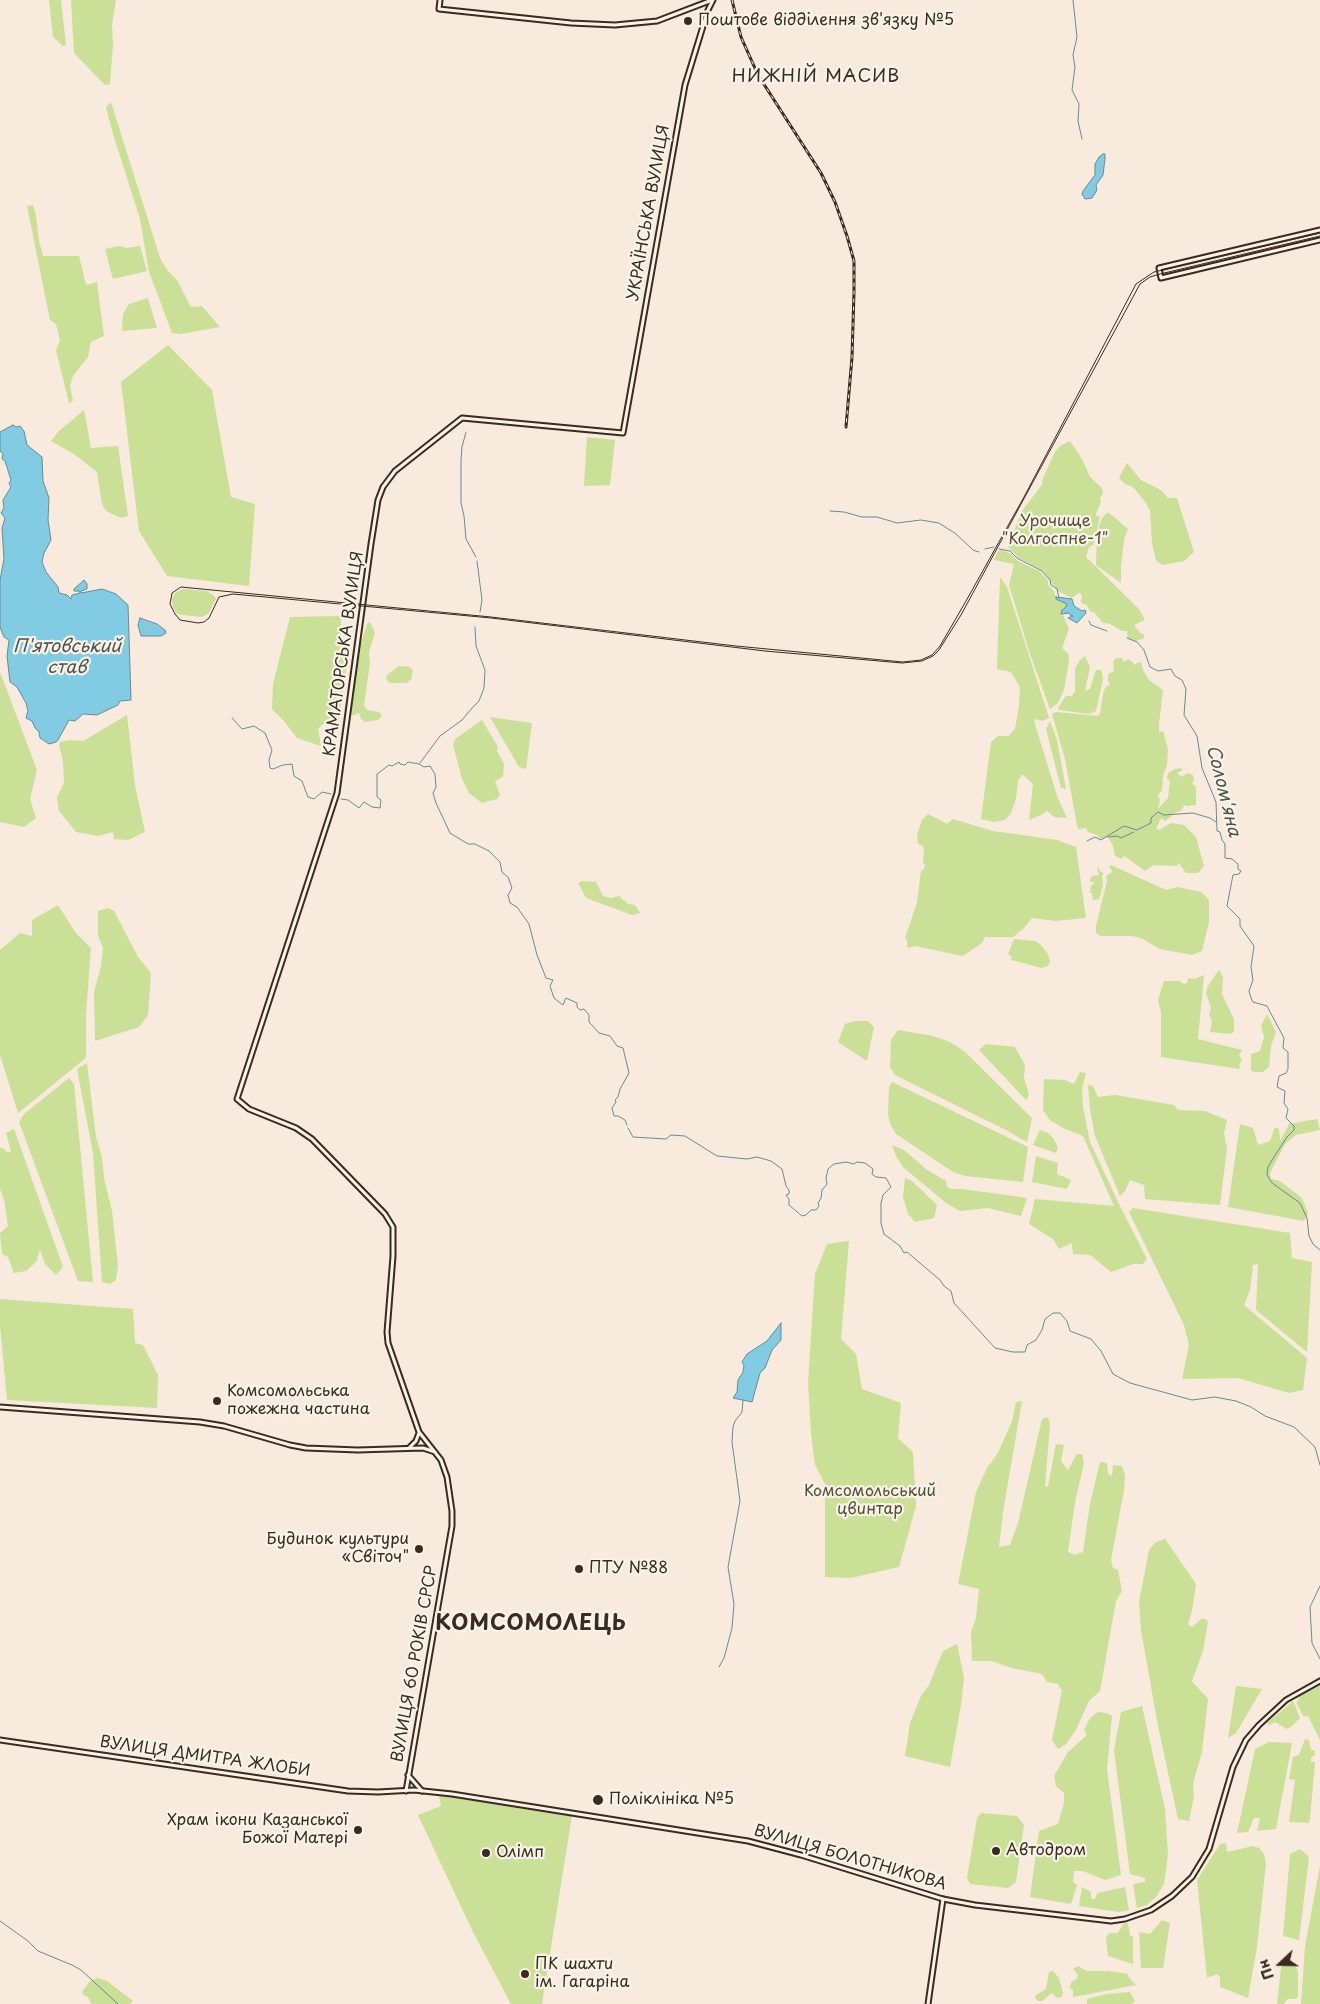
<!DOCTYPE html>
<html>
<head>
<meta charset="utf-8">
<style>
	body { margin:0 }
	#map { position:relative; width:1320px; height:2004px; overflow:hidden; background:#f8eadd; font-family:"Playpen Sans",sans-serif }
	canvas { display:block }
	.north { position:absolute; left:1255px; top:1939px; width:50px; height:50px; -webkit-text-stroke:4px #f7f3e8; paint-order:stroke; rotate:249deg; font-size:14px; font-weight:700; line-height:20px; text-align:center; color:#3b2a1e }
	.north::after { content:''; display:block; margin:auto; width:18px; height:22px; background:#3b2a1e; clip-path:polygon(50% 0,100% 100%,50% 72%,0 100%) }
</style>
</head>
<body>
<div id="map">
<canvas width="1320" height="2004"></canvas>
<div class="north">Пн</div>
</div>
<script>
const context = document.querySelector('canvas').getContext('2d');
context.lineJoin = 'round';
function paint(path, color) {
  context.fillStyle = color;
  context.fill(path, 'evenodd');
}
function poly(rows) {
  const path = new Path2D();
  for (const r of rows) {
    path.moveTo(r[0], r[1]);
    for (let i = 2; i < r.length; i += 2) path.lineTo(r[i], r[i + 1]);
  }
  return path;
}
function strokePath(path, color, width, dash) {
  context.strokeStyle = color;
  context.lineWidth = width;
  context.lineCap = dash ? 'butt' : 'round';
  context.setLineDash(dash || []);
  context.stroke(path);
}
function label(font, color, halo, rows, align = 'center') {
  context.font = font + ' "Playpen Sans",sans-serif';
  context.lineWidth = 4.5;
  context.setLineDash([]);
  context.textBaseline = 'middle';
  context.strokeStyle = halo;
  context.fillStyle = color;
  for (const [text, x, y, turn = 0] of rows) {
    context.save();
    context.translate(x, y);
    context.rotate((+turn || 0) * Math.PI / 180);
    context.textAlign = isNaN(turn) ? turn : align;
    if (halo) context.strokeText(text, 0, 0);
    context.fillText(text, 0, 0);
    context.restore();
  }
}
paint(poly([
	[49,0,61,0,66,45,63,46,53,37],
	[71,0,116,0,112,25,113,44,110,84,105,85,74,53],
	[111,102,160,258,167,270,177,280,191,307,202,306,220,327,181,334,172,333,149,272,140,219,113,134,106,107],
	[33,205,36,215,39,241,43,256,79,256,86,285,97,282,104,336,91,342,88,357,73,376,70,386,73,401,69,403,56,350,60,340,56,324,50,320,27,206],
	[119,246,127,248,140,246,147,271,113,279,105,249],
	[148,298,157,328,122,331,123,314,129,304],
	[168,345,212,390,231,497,255,504,249,586,167,576,139,531,121,382],
	[84,410,91,448,118,446,128,516,121,518,106,511,102,504,97,472,74,454,51,441,59,431],
	[587,437,615,440,610,485,584,486],
	[1070,441,1082,459,1090,477,1102,488,1103,493,1100,498,1101,502,1096,514,1096,516,1100,516,1095,540,1093,545,1089,547,1086,557,1139,609,1145,620,1134,625,1141,634,1144,634,1144,638,1142,639,1135,641,1128,638,1127,631,1122,631,1108,623,1103,623,1095,613,1090,611,1087,605,1081,603,1082,595,1079,593,1072,598,1058,591,1043,571,1018,557,1008,547,1021,512,1042,485,1043,478,1055,452,1060,446],
	[1127,463,1141,480,1161,490,1168,498,1177,498,1194,552,1184,561,1162,565,1156,560,1152,543,1150,511,1146,503,1133,487,1125,484,1119,478],
	[1108,512,1128,529,1124,540,1121,566,1121,583,1096,565,1097,532,1102,518],
	[1002,550,1011,554,1018,561,1039,571,1048,580,1048,585,1054,591,1056,599,1067,604,1061,611,1069,629,1062,648,1068,653,1069,661,1064,690,1058,703,1050,709,1030,654,1009,585,1014,564,994,560,998,551],
	[1000,577,1007,587,1049,718,1042,721,1036,719,1034,721,1057,796,1067,818,1054,817,1047,811,1041,815,1029,820,1033,784,1022,774,1018,781,1016,799,1011,813,1005,820,994,822,981,819,991,742,998,736,1009,736,1015,729,1019,706,1020,687,1011,672,997,669],
	[183,589,207,591,214,596,216,599,208,614,201,617,177,614,173,607,172,599,175,593],
	[341,616,341,647,349,649,338,726,325,722,318,729,321,746,297,738,284,721,272,709,273,684,290,617],
	[370,622,375,633,369,652,370,663,364,706,367,710,379,712,382,716,378,720,365,722,361,719,359,713,351,716,359,650,367,624],
	[1085,656,1090,667,1085,691,1090,689,1096,670,1101,670,1103,679,1096,711,1088,714,1059,710,1058,708,1066,696,1072,696,1075,691,1075,669,1080,660],
	[1116,658,1122,658,1124,662,1129,659,1135,665,1137,663,1141,662,1143,670,1149,680,1163,690,1159,724,1159,732,1163,731,1168,749,1167,765,1163,776,1162,790,1158,795,1160,800,1158,809,1168,798,1170,781,1167,778,1168,773,1175,769,1181,768,1183,770,1177,773,1182,777,1187,773,1193,775,1194,780,1192,784,1196,787,1196,805,1187,806,1184,805,1182,810,1173,814,1171,817,1165,821,1161,818,1156,829,1159,830,1171,823,1184,825,1196,837,1204,866,1198,873,1186,873,1179,863,1176,866,1154,865,1145,871,1126,857,1124,856,1121,859,1115,856,1113,846,1108,837,1100,839,1097,835,1088,832,1086,828,1078,829,1077,825,1065,759,1052,714,1056,712,1098,716,1100,713,1103,694,1105,688,1110,684,1108,681,1108,674,1114,671,1113,661],
	[399,666,410,667,413,671,411,679,407,683,390,683,386,679,387,675],
	[0,672,37,770,30,799,36,818,24,827,0,822],
	[127,715,135,785,145,832,128,840,114,839,113,832,98,836,76,832,59,811,57,797,64,783,63,761,59,745,60,742,69,740,83,741],
	[490,717,532,723,526,769,519,767],
	[482,720,498,747,497,751,504,764,503,777,495,781,500,795,497,799,482,803,469,793,462,779,453,745,455,739],
	[1050,721,1057,740,1066,789,1061,788,1046,729],
	[928,814,947,824,953,819,993,831,1057,840,1076,847,1086,918,1056,921,1032,918,1024,928,1013,937,985,937,982,943,963,956,915,946,908,948,907,946,907,940,905,938,917,903,921,871,924,869,925,865,923,862,924,847,918,843,917,835,922,820],
	[1111,865,1166,890,1178,887,1201,892,1209,900,1209,922,1202,951,1192,955,1160,949,1141,938,1132,936,1100,936,1096,933,1096,926,1107,881,1106,876,1111,873,1112,870,1109,868],
	[1098,867,1100,871,1104,874,1102,875,1103,885,1099,899,1093,900,1092,893,1089,892,1091,890,1090,887,1095,882,1090,882,1090,879,1092,876,1099,875,1097,869],
	[582,881,596,882,603,896,611,898,619,896,628,904,635,905,640,913,632,915,586,898,578,883],
	[58,905,76,933,91,948,86,1014,86,1058,18,1113,0,1055,0,950,20,933,32,936,32,920],
	[108,908,114,911,138,957,151,973,148,1015,139,1027,95,1041,94,992,101,966,103,948,98,936,98,911],
	[1014,939,1035,941,1040,944,1048,954,1050,961,1048,966,1042,968,1011,960,1012,957,1008,954],
	[1218,971,1220,971,1223,977,1222,994,1234,1019,1234,1031,1231,1034,1210,1032,1212,1021,1209,1014,1211,1008,1206,993,1208,986],
	[1204,975,1198,1039,1242,1050,1239,1055,1242,1060,1239,1064,1240,1069,1161,1057,1161,1012,1158,1000,1164,981,1179,981,1184,984,1187,983,1188,978,1195,979],
	[1267,1014,1276,1032,1271,1046,1269,1067,1263,1072,1256,1072,1251,1071,1251,1054,1260,1051,1264,1037,1261,1026],
	[855,1021,868,1021,874,1027,867,1061,838,1042,845,1024],
	[898,1030,933,1036,950,1042,964,1051,1032,1118,1027,1142,1006,1130,895,1075,890,1067,891,1040],
	[986,1044,1015,1047,1025,1065,1024,1078,1029,1095,1026,1100,979,1050],
	[87,1063,96,1137,102,1157,104,1178,112,1211,118,1266,116,1280,110,1284,102,1282,93,1153,77,1069],
	[1080,1072,1086,1073,1082,1089,1083,1107,1090,1142,1118,1202,1147,1259,1143,1264,1133,1264,1111,1272,1090,1255,1073,1254,1072,1243,1059,1249,1053,1239,1029,1224,1035,1199,1114,1206,1083,1136,1063,1128,1050,1120,1043,1110,1044,1079,1065,1080,1074,1084],
	[69,1078,74,1084,93,1282,78,1281,19,1122,24,1114],
	[892,1082,1028,1147,1023,1182,965,1176,953,1172,896,1134,890,1124,888,1114,889,1087],
	[1088,1085,1093,1086,1098,1097,1115,1095,1174,1105,1178,1110,1205,1111,1227,1120,1224,1133,1227,1148,1220,1205,1145,1199,1144,1185,1130,1180,1125,1191,1120,1196,1095,1136,1090,1109],
	[1317,1119,1320,1130,1296,1135,1285,1144,1270,1173,1271,1179,1280,1181,1302,1198,1308,1213,1304,1221,1228,1207,1240,1124,1253,1128,1258,1145,1270,1141,1275,1127,1279,1129,1280,1141,1289,1124],
	[14,1129,63,1267,56,1275,45,1264,40,1250,36,1262,26,1271,14,1273,8,1257,2,1254,0,1233,8,1226,4,1199,0,1189,0,1148,3,1148,7,1152,11,1152,6,1133],
	[1040,1130,1048,1133,1053,1138,1058,1147,1056,1153,1033,1145],
	[892,1145,904,1150,927,1170,946,1181,947,1187,951,1189,962,1189,1027,1198,1021,1216,988,1208,960,1211,946,1203,903,1167,896,1156],
	[1036,1156,1058,1163,1057,1174,1071,1180,1067,1189,1032,1182],
	[905,1178,912,1181,937,1205,934,1218,915,1222,908,1214,903,1197],
	[1133,1208,1290,1233,1292,1258,1312,1262,1307,1352,1256,1310,1258,1264,1253,1265,1250,1290,1244,1305,1307,1358,1303,1390,1289,1393,1238,1378,1182,1379,1189,1345,1184,1325,1129,1212],
	[849,1241,841,1339,856,1354,862,1389,901,1403,898,1438,913,1452,916,1506,899,1567,851,1578,825,1577,825,1484,815,1465,811,1433,808,1383,815,1274,827,1244],
	[0,1299,133,1309,135,1343,143,1345,158,1375,157,1408,7,1400,0,1325],
	[1022,1401,1003,1512,999,1547,1010,1545,1018,1523,1042,1419,1048,1417,1050,1424,1045,1487,1048,1486,1056,1444,1064,1445,1061,1461,1068,1470,1077,1454,1082,1454,1084,1463,1075,1502,1068,1552,1075,1555,1083,1552,1090,1504,1100,1462,1107,1463,1108,1474,1112,1476,1113,1465,1122,1466,1125,1475,1124,1490,1111,1560,1113,1568,1118,1570,1122,1591,1116,1601,1100,1691,1089,1701,1076,1730,1066,1744,1058,1749,1052,1740,1062,1691,1058,1684,1047,1682,1042,1674,1012,1668,991,1661,972,1661,971,1632,976,1618,979,1589,958,1584,976,1492,987,1468,998,1453,1012,1421,1016,1402],
	[1165,1539,1196,1584,1192,1610,1188,1624,1192,1627,1201,1619,1205,1619,1208,1621,1203,1651,1192,1681,1208,1699,1202,1752,1193,1783,1194,1796,1189,1821,1178,1819,1158,1726,1141,1630,1139,1602,1149,1550,1156,1542],
	[957,1644,964,1678,961,1705,950,1767,905,1756,910,1723,921,1696,929,1685,943,1651],
	[1320,1685,1320,1740,1308,1716,1304,1717,1296,1702,1299,1700,1299,1696],
	[1236,1686,1262,1689,1236,1733,1228,1738],
	[1293,1701,1300,1718,1291,1727,1287,1729,1275,1722,1270,1725,1267,1723],
	[1142,1706,1165,1809,1168,1855,1164,1884,1156,1897,1147,1905,1137,1908,1133,1884,1145,1882,1145,1878,1130,1874,1114,1750,1121,1712],
	[1098,1712,1106,1713,1112,1716,1107,1769,1121,1875,1105,1880,1083,1871,1074,1871,1073,1882,1077,1885,1071,1904,1030,1897,1039,1831,1058,1824,1064,1803,1064,1793,1056,1786,1054,1776,1068,1752,1087,1735,1084,1730,1090,1718],
	[1305,1739,1309,1740,1311,1750,1314,1750,1315,1755,1311,1758,1311,1762,1315,1762,1310,1818,1309,1823,1289,1822,1295,1780,1289,1779,1293,1757,1299,1755],
	[1269,1742,1292,1743,1276,1829,1257,1831,1260,1818,1254,1818,1248,1832,1237,1833,1255,1749],
	[439,1795,572,1815,542,2004,511,2004,473,1932,418,1815,441,1806],
	[981,1813,1017,1816,1024,1825,1016,1882,1008,1888,970,1884,967,1878,977,1818],
	[1226,1843,1227,1852,1253,1846,1259,1848,1264,1854,1266,1863,1257,1947,1248,1998,1220,1987,1220,1977,1217,1974,1207,1978,1197,1880,1220,1844],
	[1300,1849,1309,1857,1299,1940,1283,1936,1290,1854],
	[1320,1866,1320,2004,1301,2004,1305,1946],
	[1082,1887,1091,1892,1091,1899,1095,1899,1097,1893,1125,1887,1129,1910,1119,1912,1079,1906],
	[1162,1920,1170,1923,1163,1968,1141,1968,1139,1932,1150,1934],
	[1128,1923,1130,1935,1133,1936,1133,1964,1108,1956,1106,1937,1110,1933,1118,1933,1123,1924],
	[1284,1963,1289,1963,1296,1966,1298,1971,1298,1996,1296,1999,1288,1999,1283,2004,1277,2004,1281,1968],
	[1078,1966,1087,1971,1108,1971,1128,1974,1129,1978,1136,1985,1073,1997,1073,1990,1070,1988,1071,1982,1077,1979,1078,1975,1073,1969],
	[1053,1971,1059,1978,1063,1993,1062,1997,1057,1998,1052,1993,1042,2001,1038,2001,1035,1998,1036,1995,1046,1989,1049,1972],
	[98,1978,107,1981,133,2001,129,2004,92,2004,88,1997,83,1995,82,1992,90,1981],
	[1130,1992,1135,2001,1131,2004,1087,2004,1087,1999,1107,1994]
]), '#c9e096');
const water = poly([
	[1103,154,1105,154,1105,159,1103,175,1096,185,1097,190,1092,198,1085,199,1082,194,1083,191,1095,175,1095,164,1099,157,1103,154],
	[13,425,16,427,20,426,24,431,27,445,42,457,43,481,49,498,48,520,51,540,44,553,42,562,46,572,58,587,59,593,67,595,71,599,72,595,80,593,79,591,74,591,74,589,84,580,87,584,87,589,81,591,81,593,102,589,116,594,128,605,131,700,120,701,118,705,97,715,83,714,75,721,69,720,58,740,56,742,49,744,40,738,39,732,35,728,32,721,26,718,28,711,26,703,17,687,10,682,7,656,9,640,4,637,0,627,0,580,4,559,2,528,5,518,1,513,4,508,3,500,11,487,9,483,11,480,5,461,2,459,3,454,0,451,0,432,13,425],
	[1056,597,1072,599,1074,606,1082,611,1085,610,1086,613,1077,623,1068,618,1073,616,1070,615,1069,613,1061,614,1062,610,1065,608,1067,604,1056,599,1056,597],
	[140,618,157,624,165,630,166,633,161,636,141,636,138,625,140,618],
	[781,1323,781,1340,772,1350,765,1368,760,1373,752,1402,733,1398,737,1392,738,1380,743,1372,744,1365,742,1362,747,1354,767,1341,781,1323]
]);
paint(water, '#82cce3');
strokePath(water, '#668b94', 1);
strokePath(poly([
	[1073,0,1077,37,1073,55,1075,67,1072,90,1079,104,1078,121,1082,139],
	[466,432,462,447,461,460,461,503,464,516,466,539,476,557],
	[830,511,844,512,862,517,877,517,897,523,921,520,939,523,956,534,973,550,979,552],
	[985,549,994,547],
	[999,549,1010,551,1017,558,1042,571,1050,580,1051,585,1057,589,1059,598],
	[477,561,482,600,480,612],
	[1089,621,1091,625,1107,631],
	[1127,638,1137,642,1144,650,1150,667,1158,671,1171,669,1175,676,1182,680,1186,689,1184,715,1197,736,1202,768,1216,802,1217,831,1220,832,1222,840,1225,844,1225,858,1232,859,1238,864,1238,869,1241,871,1239,874,1233,875,1227,906,1240,919,1240,926,1254,946,1251,967,1253,980,1249,991,1251,998,1253,1002,1267,1006,1269,1010,1284,1038,1283,1048,1288,1052,1288,1069,1286,1073,1279,1076,1277,1087,1285,1091,1284,1103,1288,1109,1286,1118,1294,1126,1294,1130,1287,1137,1274,1157,1268,1167,1267,1175,1272,1183,1300,1203,1307,1218,1309,1236,1313,1244,1320,1250],
	[232,718,242,729,254,726,265,733,272,750,269,760,270,768,273,769,283,765,292,764,294,776,302,781,308,797,314,799,322,792,331,794],
	[420,763,440,736,462,720,472,708,479,701,484,688,485,670,476,646,475,627],
	[341,799,348,800,359,808,364,802,372,807,380,808,381,800,377,797,377,774,389,765,392,766,399,762,400,764,405,765,408,762,419,764,424,767,430,766,435,774,436,787,433,793,436,803,450,833,468,844,475,844,489,851,500,862,502,872,508,877,512,888,508,895,510,903,517,907,529,924,537,955,546,978,553,980,550,986,554,998,563,1005,566,998,577,1003,577,1007,580,1010,584,1009,589,1015,589,1022,599,1033,610,1036,617,1046,623,1048,629,1073,620,1089,618,1097,615,1100,616,1102,612,1108,614,1116,618,1116,625,1120,627,1125],
	[1108,837,1117,836,1121,838,1134,832],
	[1087,841,1095,837,1101,840,1124,826,1137,830,1151,823,1151,818,1158,812,1164,815,1193,813,1210,818,1216,822],
	[628,1128,633,1137,666,1139,671,1135,685,1136,717,1156,747,1159,757,1157,771,1161,782,1169,786,1186,789,1190,789,1194,786,1195,789,1199,789,1205,802,1216,806,1215,811,1210,816,1210,819,1206,818,1203,821,1198,822,1190,827,1184,826,1178,828,1169,834,1164,846,1162,854,1164,857,1162,865,1163,873,1169,872,1174,876,1177,886,1178,891,1187,883,1195,881,1203,881,1223,884,1234,900,1246,904,1253,907,1252,940,1280,944,1286,951,1291,954,1303,995,1348,1013,1352,1025,1352,1027,1345,1036,1340,1042,1330,1045,1319,1053,1313,1060,1313,1067,1321,1070,1331,1091,1339,1101,1351,1113,1374,1130,1383,1192,1400,1215,1397,1236,1401,1251,1407,1265,1416,1294,1427,1315,1447,1320,1465],
	[1320,1586,1310,1607,1312,1643,1320,1659],
	[719,1667,724,1658,732,1628,734,1604,728,1567,740,1501,732,1442,733,1427,735,1421,742,1412,743,1400],
	[0,1921,28,1941,38,1951,72,1965,81,1970,118,2004]
]), '#668b94', 1);
const tertiary = poly([
	[440,0,439,9,571,23,615,25,657,21,712,0],
	[1320,230,1159,268,1161,278,1320,240],
	[0,1407,200,1422,224,1426,290,1445,306,1448,358,1450,423,1448,435,1452],
	[409,1448,416,1441,419,1433],
	[408,1775,422,1791],
	[406,1791,452,1526,452,1511,447,1477,441,1460,419,1432,388,1343,387,1332,393,1256,393,1227,385,1214,312,1139,296,1128,249,1109,237,1099,337,793,371,544,378,500,383,487,395,471,462,418,623,433,685,85,708,10,713,0],
	[928,2004,943,1899]
]);
const secondary = poly([
	[0,1740,348,1791,378,1792,414,1790,452,1794,748,1841,801,1855,943,1899,975,1905,1111,1921,1125,1919,1151,1910,1172,1896,1192,1877,1209,1849,1233,1767,1246,1740,1259,1725,1286,1700,1320,1681]
]);
strokePath(tertiary, '#3b2a1e', 7);
strokePath(secondary, '#3b2a1e', 7);
strokePath(tertiary, '#f7f3e8', 3);
strokePath(secondary, '#f7f3e8', 3);
strokePath(poly([
	[1320,233,1154,272,1136,284,1024,497,966,601,940,646,932,655,921,660,903,662,736,646,491,617,181,587,172,593,170,604,175,614,180,620,198,623,204,622,209,618,219,597,233,594,491,618,765,651,902,663,922,661,933,656,939,650,961,615,1140,284,1150,277,1160,274,1320,236]
]), '#3b2a1e', 1);
const rail = poly([
	[732,0,741,37,758,75,821,173,835,202,847,236,854,261,854,292,852,357,846,427]
]);
strokePath(rail, '#3b2a1e', 3);
strokePath(rail, '#f7f3e8', 1, [4]);
for (const [x, y, r, color] of [
	[688,21,5,"#3b2a1e"],
	[217,1401,5,"#3b2a1e"],
	[419,1549,5,"#3b2a1e"],
	[579,1569,5,"#3b2a1e"],
	[598,1800,6,"#3b2a1e"],
	[358,1830,5,"#3b2a1e"],
	[996,1851,5,"#3b2a1e"],
	[486,1853,5,"#3b2a1e"],
	[525,1974,5,"#3b2a1e"]
]) {
  const dot = new Path2D();
  dot.arc(x, y, r, 0, 2 * Math.PI);
  context.fillStyle = color;
  context.fill(dot);
  strokePath(dot, '#f7f3e8', 2);
}
label('16px', '#3b2a1e', '#f7f3e8', [
	["Поштове відділення зв'язку №5",698,21],
	["Комсомольська",227,1392],
	["пожежна частина",227,1410],
	["Будинок культури",409,1540,"right"],
	["«Світоч\"",409,1558,"right"],
	["ПТУ №88",589,1569],
	["Поліклініка №5",609,1800],
	["Храм ікони Казанської",348,1821,"right"],
	["Божої Матері",348,1839,"right"],
	["Автодром",1006,1851],
	["Олімп",496,1853],
	["ПК шахти",535,1965],
	["ім. Гагаріна",535,1983]
], 'left');
label('16px', '#3b2a1e', '#f7f3e8', [
	["УКРАЇНСЬКА ВУЛИЦЯ",649,213,-80],
	["КРАМАТОРСЬКА ВУЛИЦЯ",344,654,-82],
	["ВУЛИЦЯ 60 РОКІВ СРСР",415,1664,-80],
	["ВУЛИЦЯ ДМИТРА ЖЛОБИ",205,1757,8],
	["ВУЛИЦЯ БОЛОТНИКОВА",850,1858,16]
]);
label('16px', '#574e36', '#f7f3e8', [
	["Урочище",1055,522],
	["\"Колгоспне-1\"",1055,540],
	["Комсомольський",870,1492],
	["цвинтар",870,1510]
]);
context.letterSpacing = '1px';
label('18px', '#3b2a1e', '#f7f3e8', [
	["НИЖНІЙ МАСИВ",816,77]
]);
context.letterSpacing = '0px';
label('italic 18px', '#4d524f', '#f7f3e8', [
	["П'ятовський",67,647],
	["став",67,668],
	["Солом'яна",1223,791,76]
]);
context.letterSpacing = '1px';
label('bold 21px', '#3b2a1e', '#f7f3e8', [
	["КОМСОМОЛЕЦЬ",531,1624]
]);
context.letterSpacing = '0px';
</script>
</body>
</html>
